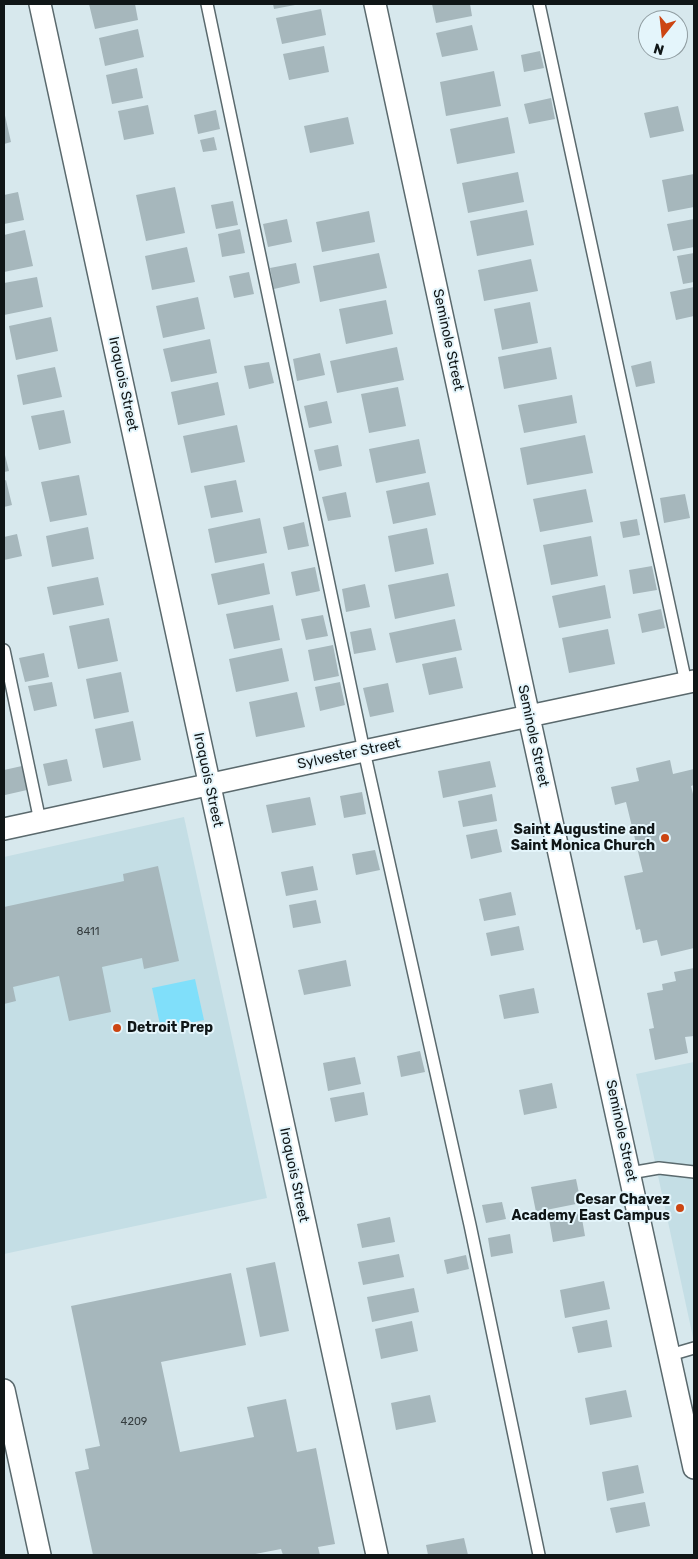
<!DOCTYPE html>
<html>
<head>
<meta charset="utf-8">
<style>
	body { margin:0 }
	#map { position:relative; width:698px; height:1559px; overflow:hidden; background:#d7e8ed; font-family:Rubik,sans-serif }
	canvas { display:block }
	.frame { position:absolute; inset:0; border:5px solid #101617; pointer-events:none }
	.north { position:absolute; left:638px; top:10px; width:50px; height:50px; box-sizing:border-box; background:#e4f5fb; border:1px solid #8f9ca0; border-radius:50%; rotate:196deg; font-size:14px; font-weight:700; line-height:20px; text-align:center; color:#101617 }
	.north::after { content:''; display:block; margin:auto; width:18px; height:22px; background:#cc4512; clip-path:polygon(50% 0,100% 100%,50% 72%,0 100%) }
</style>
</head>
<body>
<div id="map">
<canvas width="698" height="1559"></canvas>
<div class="frame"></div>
<div class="north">N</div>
</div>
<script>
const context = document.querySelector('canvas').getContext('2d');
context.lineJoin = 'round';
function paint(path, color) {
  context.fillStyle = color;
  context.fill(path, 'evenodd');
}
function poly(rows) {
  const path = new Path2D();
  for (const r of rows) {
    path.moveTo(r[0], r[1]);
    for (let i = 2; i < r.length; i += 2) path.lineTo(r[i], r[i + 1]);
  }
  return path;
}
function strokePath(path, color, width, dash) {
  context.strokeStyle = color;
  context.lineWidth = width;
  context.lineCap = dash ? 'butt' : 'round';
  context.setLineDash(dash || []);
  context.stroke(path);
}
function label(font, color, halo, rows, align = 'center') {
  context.font = font + ' Rubik,sans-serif';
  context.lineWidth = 4;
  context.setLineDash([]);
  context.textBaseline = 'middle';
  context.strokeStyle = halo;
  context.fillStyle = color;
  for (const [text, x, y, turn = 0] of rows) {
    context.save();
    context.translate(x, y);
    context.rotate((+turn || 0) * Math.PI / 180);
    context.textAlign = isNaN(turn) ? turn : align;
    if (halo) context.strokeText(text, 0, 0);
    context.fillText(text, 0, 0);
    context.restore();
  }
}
paint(poly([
	[184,817,267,1198,4,1254,4,857],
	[694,1062,694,1342,636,1074]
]), '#c4dee5');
paint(poly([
	[195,979,204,1020,161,1029,152,988]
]), '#80dffa');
paint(poly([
	[89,4,135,4,138,20,95,29],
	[273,4,295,4,295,5,274,9],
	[432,4,470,4,472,16,436,23],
	[321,9,326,35,282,44,276,18],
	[472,25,478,50,442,57,436,33],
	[138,29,144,57,105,66,99,38],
	[324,46,329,72,289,80,283,54],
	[540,51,544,68,524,72,521,55],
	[137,68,143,98,112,104,106,75],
	[494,71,501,106,446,116,440,82],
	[551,98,555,119,529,124,524,104],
	[148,105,154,134,124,140,118,111],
	[678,106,684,131,650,138,644,113],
	[216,110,220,129,198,134,194,115],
	[4,111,11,142,4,144],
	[348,117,354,144,310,153,304,126],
	[508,117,515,153,457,164,450,129],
	[214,137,217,150,203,152,200,140],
	[518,172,524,202,468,213,462,183],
	[694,174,694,207,668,212,662,180],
	[175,187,185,233,146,241,136,195],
	[18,192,24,220,4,224,4,195],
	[233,201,238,225,216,229,211,205],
	[527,210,534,245,477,256,470,221],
	[369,211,375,242,322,252,316,222],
	[287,219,292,242,268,247,263,224],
	[694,219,694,247,673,251,667,224],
	[240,229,245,253,222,257,218,234],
	[25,230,33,266,4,272,4,235],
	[187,247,195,282,152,290,145,256],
	[379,253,387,288,320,302,313,266],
	[694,253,694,282,683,284,677,256],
	[531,259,538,291,484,301,478,270],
	[296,263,300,283,274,289,270,268],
	[249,272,254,294,234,298,229,276],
	[37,277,43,307,4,315,4,283],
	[694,287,694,316,676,320,670,292],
	[198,297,205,329,163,338,156,306],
	[386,300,393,334,346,344,339,309],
	[530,302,538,343,502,350,494,309],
	[51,317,58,351,16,360,9,326],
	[210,339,217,373,171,382,163,349],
	[397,347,404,380,337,393,330,361],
	[551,347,557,379,504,389,498,357],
	[320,353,325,375,297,381,293,359],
	[651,361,655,383,636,387,631,366],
	[269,362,274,383,249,389,244,366],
	[55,367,62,397,23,405,17,375],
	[218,382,225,415,178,425,171,392],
	[398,387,406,426,369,433,361,394],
	[572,395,577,423,524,433,518,405],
	[327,401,332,423,309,428,304,406],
	[64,410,71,443,39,450,31,416],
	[237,425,245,462,191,473,183,436],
	[585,435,593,473,527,485,520,448],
	[419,439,426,473,376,483,369,449],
	[338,445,342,466,319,471,314,450],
	[4,451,9,471,4,472],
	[79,475,87,515,50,522,41,482],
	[6,480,12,505,4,507,4,481],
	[236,480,243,512,211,518,204,486],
	[429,482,436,515,393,524,386,491],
	[586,489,593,522,540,532,533,499],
	[346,492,351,517,328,521,322,497],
	[685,494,690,518,664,523,660,498],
	[260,518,267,553,215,563,208,529],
	[637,519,640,535,623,538,620,522],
	[304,522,309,546,288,550,283,527],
	[88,527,94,559,52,567,46,536],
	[427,528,434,564,395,572,388,536],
	[17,534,22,556,4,560,4,537],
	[591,536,598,576,551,585,543,545],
	[264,563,270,594,218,605,211,574],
	[652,566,657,590,633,594,629,570],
	[315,567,320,591,296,596,291,572],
	[448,573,455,606,395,619,388,585],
	[98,577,104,605,53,615,47,587],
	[365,584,370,607,346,612,342,589],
	[605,585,611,618,559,628,552,596],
	[273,605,280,640,234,649,226,614],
	[661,609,665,628,642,633,638,614],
	[323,615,328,636,306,640,301,619],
	[109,618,118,661,78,669,69,626],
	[455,619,462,650,396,663,389,633],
	[371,628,376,650,354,654,350,632],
	[608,629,615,664,569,673,562,638],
	[333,645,339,676,314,681,308,650],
	[282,648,289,681,236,692,229,659],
	[44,653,49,677,25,682,19,658],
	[456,657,463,688,429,695,422,664],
	[121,672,129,712,94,719,86,679],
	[52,682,57,706,34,711,28,686],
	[340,682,345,705,320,711,315,687],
	[388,683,394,712,370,717,363,688],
	[297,692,305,727,256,737,249,702],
	[133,721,141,760,103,768,95,729],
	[67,759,72,781,48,786,43,764],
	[670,760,673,774,694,769,694,785,691,786,694,798,694,948,661,956,657,940,643,943,640,929,636,930,624,876,643,872,626,802,615,805,611,787,639,781,636,768],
	[490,761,496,787,443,798,438,771],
	[22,766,27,790,5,795,4,770],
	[362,792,366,814,344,818,340,796],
	[492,794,497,821,463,827,458,801],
	[310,797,316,825,272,833,266,805],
	[497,829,502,852,471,859,466,835],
	[375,850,380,870,356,875,352,854],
	[158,866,179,961,144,969,142,958,102,967,111,1012,69,1021,59,976,13,987,16,1001,4,1004,4,907,124,881,123,874],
	[313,866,318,890,286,896,281,872],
	[511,892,516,915,484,921,479,899],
	[316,900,321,923,293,928,289,905],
	[519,926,524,950,491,956,486,933],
	[346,960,351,986,304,995,298,970],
	[694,968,694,1036,685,1037,688,1053,655,1060,649,1029,654,1028,647,993,663,990,662,984,676,981,674,972],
	[534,988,539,1013,504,1019,499,995],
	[420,1051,425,1072,401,1077,397,1056],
	[355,1057,361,1084,328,1091,323,1063],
	[552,1083,557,1108,524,1115,519,1090],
	[364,1092,368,1115,335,1122,330,1098],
	[576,1179,581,1203,536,1212,531,1187],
	[502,1202,506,1219,486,1223,482,1205],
	[581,1213,585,1236,553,1242,549,1219],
	[390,1217,395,1242,362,1248,357,1224],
	[510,1234,513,1253,491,1257,488,1238],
	[399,1254,404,1277,363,1285,358,1262],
	[466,1255,469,1269,447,1274,444,1260],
	[275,1262,289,1331,260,1337,246,1268],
	[231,1273,246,1345,161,1362,180,1452,254,1437,247,1407,286,1399,297,1452,316,1448,335,1544,318,1547,320,1555,283,1555,281,1549,250,1555,93,1555,75,1472,89,1469,85,1449,100,1446,71,1306],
	[604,1281,610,1309,565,1318,560,1290],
	[414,1288,419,1312,372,1322,367,1297],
	[607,1320,612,1347,578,1353,572,1327],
	[412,1321,418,1351,381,1359,375,1329],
	[626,1390,632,1417,590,1425,585,1398],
	[430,1395,436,1422,396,1430,391,1403],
	[638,1465,644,1493,607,1501,602,1472],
	[645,1502,650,1526,616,1533,610,1508],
	[464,1538,468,1555,428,1555,426,1545]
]), '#a6b7bc');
const service = poly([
	[207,4,364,751,470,1225,539,1555],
	[539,4,686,683],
	[4,650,40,821],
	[630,1173,659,1168,694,1172],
	[670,1355,694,1348]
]);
const minor = poly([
	[40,4,377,1555],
	[375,4,529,717,694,1468],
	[4,829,364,751,694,681],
	[4,1390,40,1555]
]);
strokePath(service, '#5a696d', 14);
strokePath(minor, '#5a696d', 24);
strokePath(service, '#fff', 11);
strokePath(minor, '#fff', 21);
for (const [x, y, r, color] of [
	[665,838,5,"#cc4512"],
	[117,1028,5,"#cc4512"],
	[680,1208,5,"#cc4512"]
]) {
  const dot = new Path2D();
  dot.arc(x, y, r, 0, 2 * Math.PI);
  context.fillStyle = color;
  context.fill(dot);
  strokePath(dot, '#e4f5fb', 2);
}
label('11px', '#363e40', null, [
	["8411",88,932],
	["4209",134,1422]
]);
label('14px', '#101617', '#e4f5fb', [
	["Seminole Street",448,340,78],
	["Iroquois Street",123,384,78],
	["Seminole Street",533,736,78],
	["Sylvester Street",349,754,-12],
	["Iroquois Street",208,780,78],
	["Seminole Street",621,1131,78],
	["Iroquois Street",294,1175,78]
]);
label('bold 14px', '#101617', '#e4f5fb', [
	["Saint Augustine and",655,830],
	["Saint Monica Church",655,846],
	["Detroit Prep",127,1028,"left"],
	["Cesar Chavez",670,1200],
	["Academy East Campus",670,1216]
], 'right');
</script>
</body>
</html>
